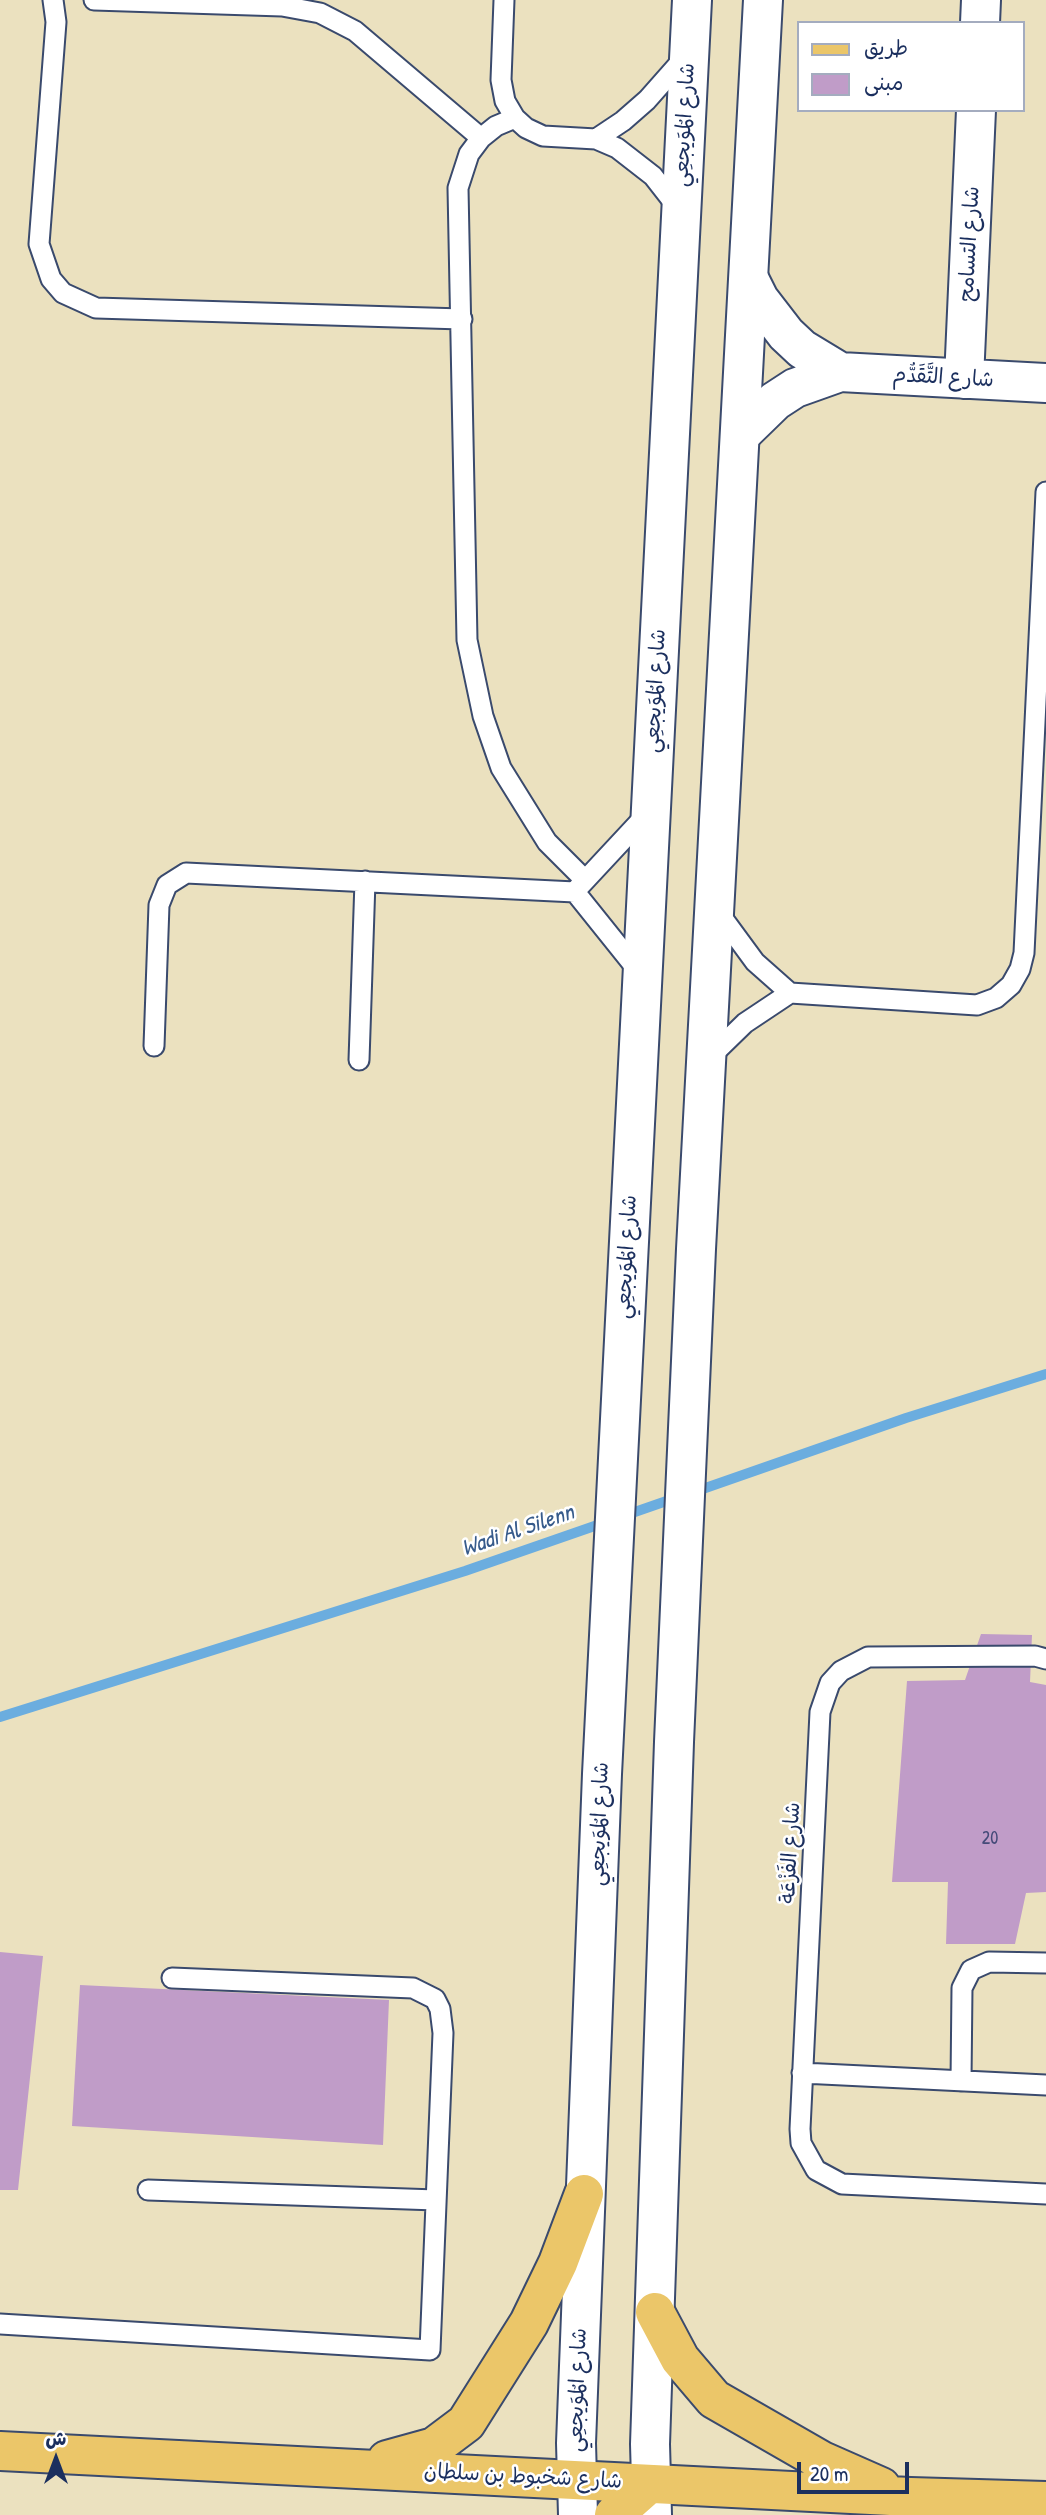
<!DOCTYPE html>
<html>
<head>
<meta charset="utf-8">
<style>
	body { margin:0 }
	#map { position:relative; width:1046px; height:2515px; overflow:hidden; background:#ebe1bf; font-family:"Patrick Hand","Playpen Sans Arabic",sans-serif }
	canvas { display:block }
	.legend { position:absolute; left:797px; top:21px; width:228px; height:91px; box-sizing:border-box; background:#fff; border:2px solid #a4acbf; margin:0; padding:9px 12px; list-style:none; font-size:21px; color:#1b2f5e }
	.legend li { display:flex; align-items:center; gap:14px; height:35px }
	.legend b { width:35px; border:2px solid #a4acbf }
	.north { position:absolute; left:21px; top:2424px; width:70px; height:70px; -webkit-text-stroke:5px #fff; paint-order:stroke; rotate:0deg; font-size:19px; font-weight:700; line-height:28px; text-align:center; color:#1b2f5e }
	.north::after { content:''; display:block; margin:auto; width:24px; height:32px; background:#1b2f5e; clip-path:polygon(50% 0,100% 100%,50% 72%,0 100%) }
	.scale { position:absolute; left:797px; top:2462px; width:112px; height:32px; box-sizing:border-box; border:4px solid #1b2f5e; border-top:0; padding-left:9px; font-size:21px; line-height:24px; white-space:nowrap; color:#1b2f5e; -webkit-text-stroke:5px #fff; paint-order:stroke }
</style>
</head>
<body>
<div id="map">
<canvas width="1046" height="2515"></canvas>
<ul class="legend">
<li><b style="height:9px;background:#ebc669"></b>طريق</li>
<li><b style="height:19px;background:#c09cc8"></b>مبنى</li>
</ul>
<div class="north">ش</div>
<div class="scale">20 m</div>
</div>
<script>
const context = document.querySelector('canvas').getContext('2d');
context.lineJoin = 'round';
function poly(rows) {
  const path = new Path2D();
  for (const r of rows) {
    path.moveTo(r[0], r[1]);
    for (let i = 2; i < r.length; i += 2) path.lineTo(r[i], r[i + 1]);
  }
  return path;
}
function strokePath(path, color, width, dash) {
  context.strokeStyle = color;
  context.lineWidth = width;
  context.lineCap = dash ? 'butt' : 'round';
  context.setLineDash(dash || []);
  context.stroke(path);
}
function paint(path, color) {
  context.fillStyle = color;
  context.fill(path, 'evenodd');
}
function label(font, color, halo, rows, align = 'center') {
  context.font = font + ' "Patrick Hand","Playpen Sans Arabic",sans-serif';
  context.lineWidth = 5;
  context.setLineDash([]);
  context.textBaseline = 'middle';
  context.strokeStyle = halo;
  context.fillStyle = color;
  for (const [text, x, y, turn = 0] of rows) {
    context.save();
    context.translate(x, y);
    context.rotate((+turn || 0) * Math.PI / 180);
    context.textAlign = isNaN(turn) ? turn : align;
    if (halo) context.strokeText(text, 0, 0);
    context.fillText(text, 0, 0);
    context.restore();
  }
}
strokePath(poly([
	[694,1492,906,1418,1046,1374],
	[0,1717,465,1571,678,1497]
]), '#6baddf', 10);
paint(poly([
	[981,1634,1032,1635,1030,1682,1046,1685,1046,1892,1026,1893,1015,1944,946,1944,948,1882,892,1882,907,1681,965,1680],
	[0,1952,43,1956,18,2190,0,2190],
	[80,1985,389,2000,383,2145,72,2126]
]), '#c09cc8');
const service = poly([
	[53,0,56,22,39,244,51,279,63,293,96,308,462,319],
	[94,0,282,6,320,13,355,31,481,138],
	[504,0,501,80,505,101,515,118,526,128,543,136,596,139,617,148,653,176,678,208],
	[515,118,496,126,481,138,469,154,458,188,467,640,483,716,501,768,547,842,585,880],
	[596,139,623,121,647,100,685,57],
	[578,888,646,815],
	[575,892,640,973],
	[719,913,755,962,790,993,977,1005,996,998,1011,985,1020,969,1024,953,1046,492],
	[154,1046,159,905,167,885,186,873,575,892],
	[709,1058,745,1023,790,993],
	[359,1060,365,881],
	[1046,1659,1035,1656,868,1657,841,1671,830,1683,820,1712,800,2129,801,2143,816,2170,842,2184,1046,2194],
	[802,2073,1046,2085],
	[961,2081,962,1988,971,1970,989,1962,1046,1963],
	[148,2190,436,2200],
	[0,2324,430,2350,443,2033,440,2009,435,1999,413,1988,172,1978]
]);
const minor = poly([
	[980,23,981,0],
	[749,279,759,299,786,334,802,349,840,372],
	[964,379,976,110],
	[740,435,775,401,795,388,840,372,1046,383]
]);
const tertiary = poly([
	[578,2515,576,2443,602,1774,692,0],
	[652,2515,650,2444,674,1742,696,1249,763,0]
]);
const primary = poly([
	[655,2312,680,2359,714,2399,822,2461,881,2487],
	[0,2451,910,2497,1046,2501],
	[387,2460,434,2447,466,2423,529,2323,558,2263,584,2194],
	[614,2515,649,2484]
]);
strokePath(service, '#3a4a6d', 23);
strokePath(minor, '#3a4a6d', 42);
strokePath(tertiary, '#3a4a6d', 42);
strokePath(primary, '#3a4a6d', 42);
strokePath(service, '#fff', 19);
strokePath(minor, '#fff', 38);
strokePath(tertiary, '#fff', 38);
strokePath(primary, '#ebc669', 38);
label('18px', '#444a78', null, [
	["20",990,1839]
]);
label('21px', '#1b2f5e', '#fff', [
	["شارع المُوَيجعِي",685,125,-87],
	["شارع التسامح",970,244,-87],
	["شارع التَّقَدُّم",943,378,3],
	["شارع المُوَيجعِي",656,691,-87],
	["شارع المُوَيجعِي",627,1257,-87],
	["شارع المُوَيجعِي",600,1824,-88],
	["شارع الفَزْعَة",791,1853,-87],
	["شارع المُوَيجعِي",578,2390,-88],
	["شارع شخبوط بن سلطان",523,2477,3]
]);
label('italic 23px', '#375b8b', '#fff', [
	["Wadi Al Silenn",518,1531,-19]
]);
</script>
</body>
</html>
